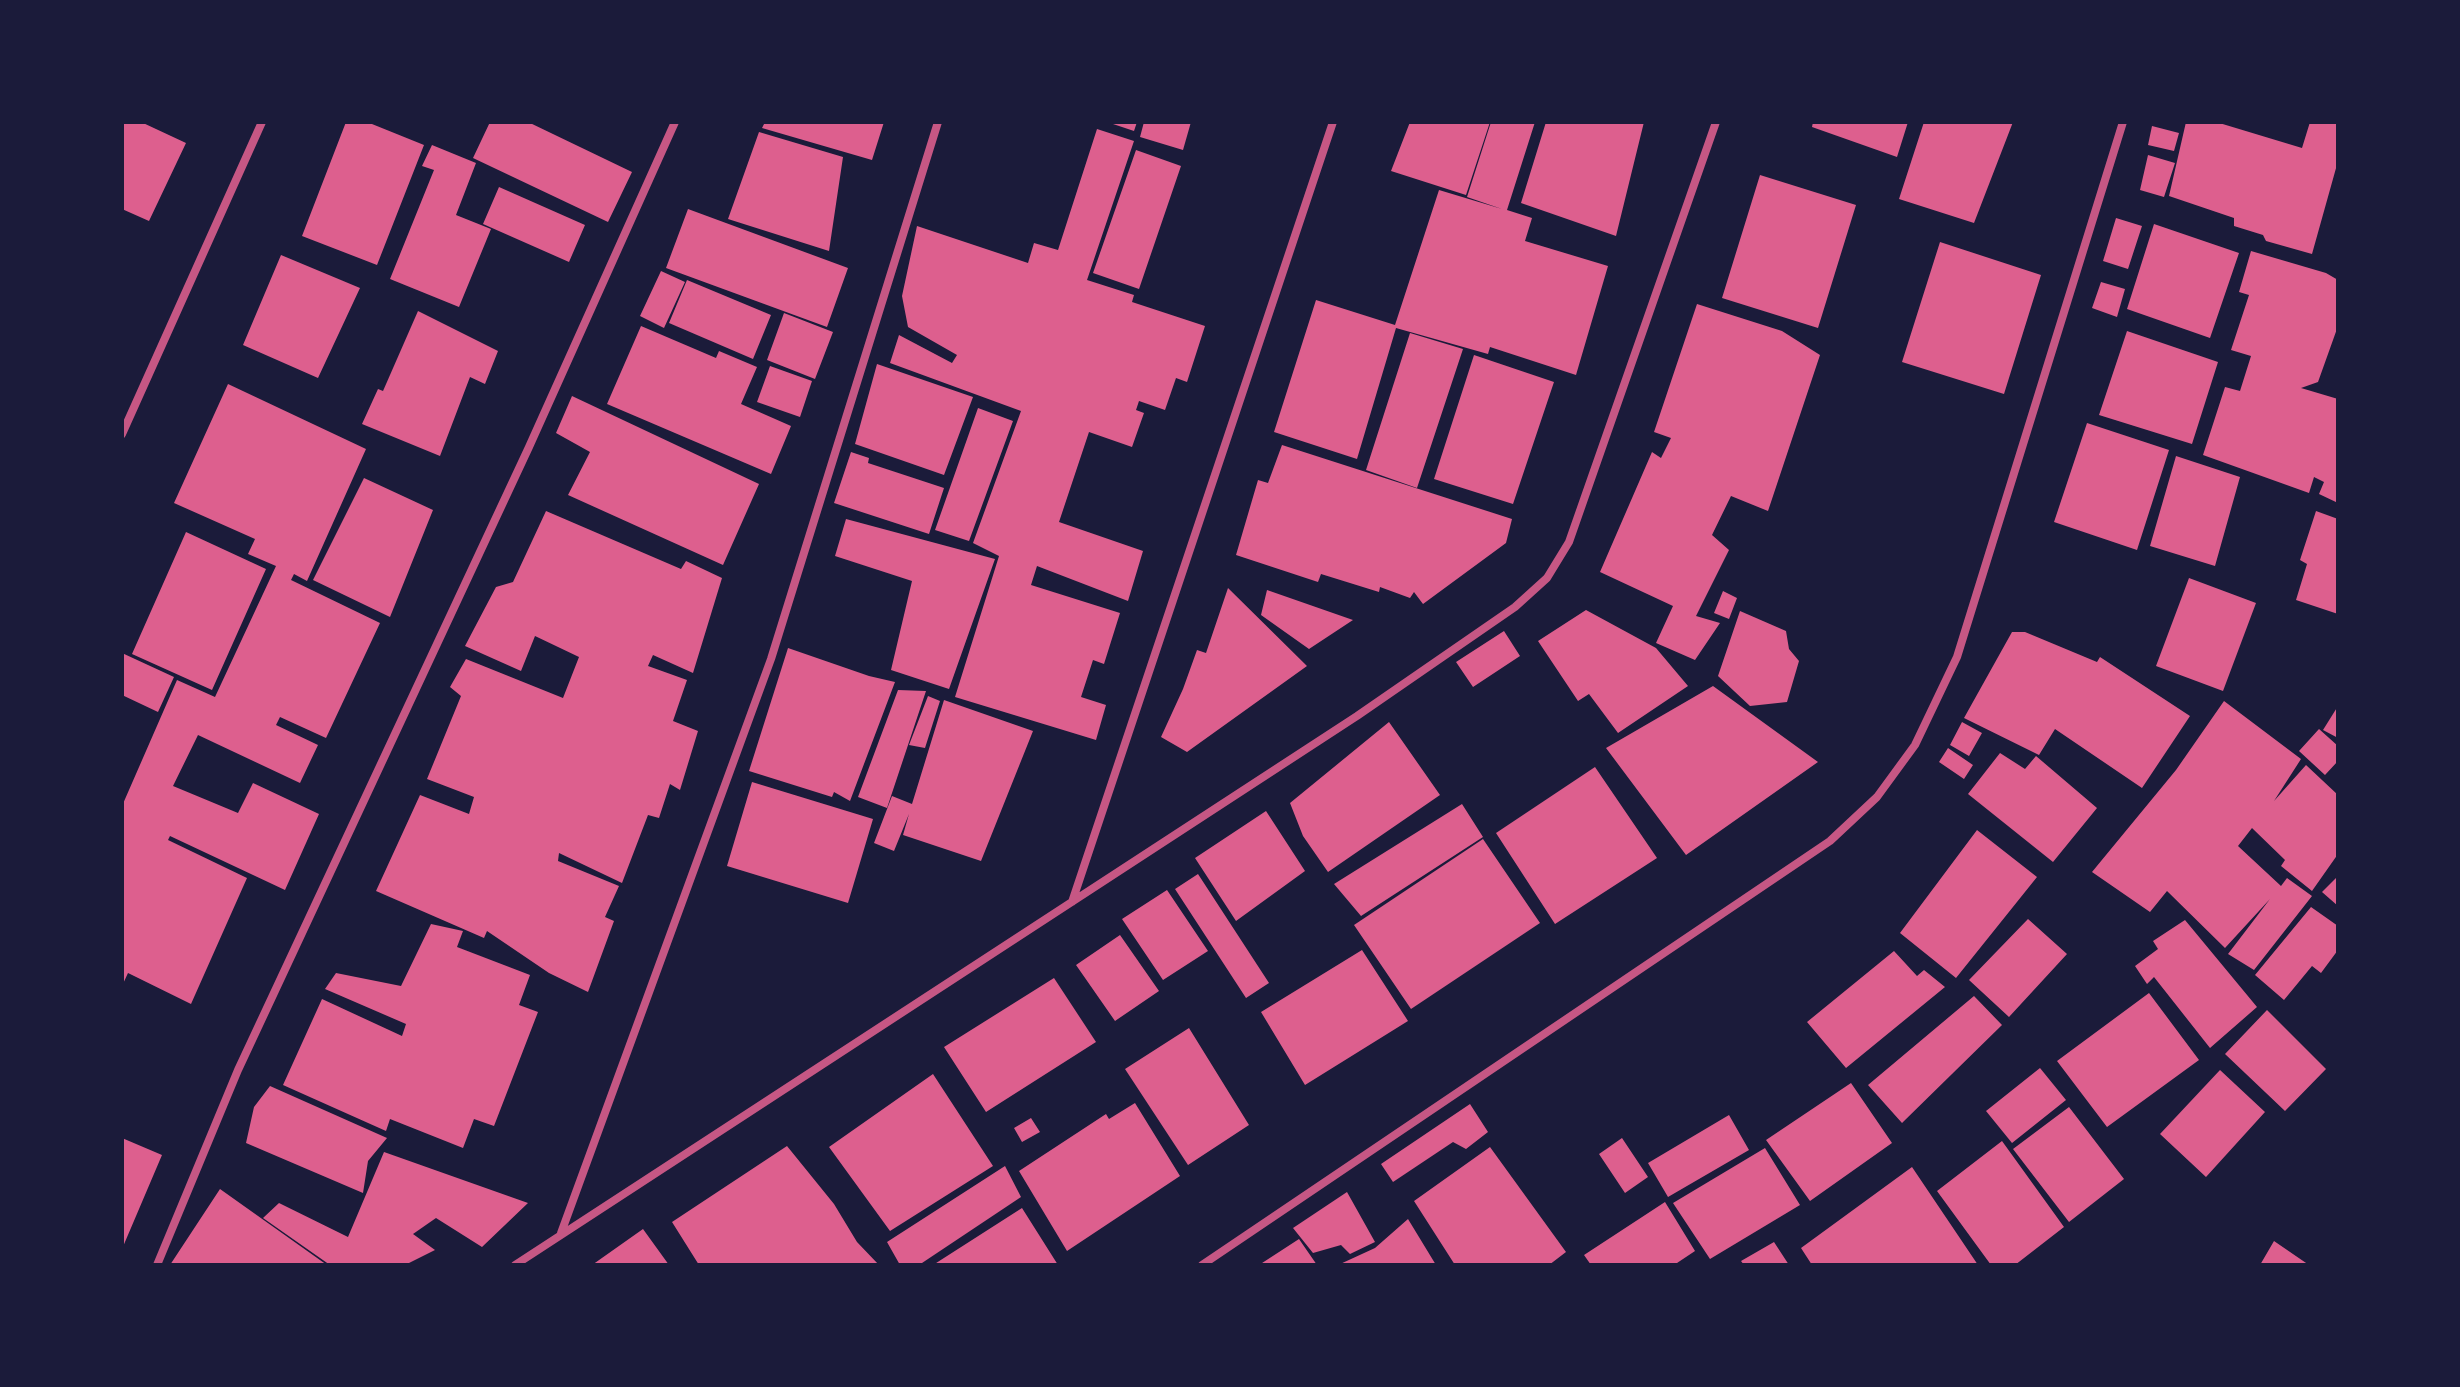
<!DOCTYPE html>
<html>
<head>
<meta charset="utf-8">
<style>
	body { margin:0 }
	#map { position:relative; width:2460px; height:1387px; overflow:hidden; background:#1b1b3a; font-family:"Varela Round",sans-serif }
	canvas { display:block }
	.frame { position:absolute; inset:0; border:124px solid #1b1b3a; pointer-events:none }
</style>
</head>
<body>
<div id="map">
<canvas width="2460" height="1387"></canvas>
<div class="frame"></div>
</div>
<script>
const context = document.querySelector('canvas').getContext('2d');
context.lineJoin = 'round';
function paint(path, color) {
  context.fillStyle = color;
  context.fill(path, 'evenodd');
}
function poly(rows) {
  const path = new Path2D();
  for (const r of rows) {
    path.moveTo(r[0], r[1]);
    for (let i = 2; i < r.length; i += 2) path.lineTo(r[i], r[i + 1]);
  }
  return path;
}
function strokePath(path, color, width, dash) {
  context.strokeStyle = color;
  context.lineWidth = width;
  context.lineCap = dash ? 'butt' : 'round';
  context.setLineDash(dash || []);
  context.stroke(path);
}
paint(poly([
	[122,122,141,122,186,143,149,221,122,209],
	[346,122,367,122,424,145,377,265,302,236],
	[490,122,528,122,632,172,608,222,473,158],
	[765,122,884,122,872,160,762,128],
	[1107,122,1137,122,1134,131],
	[1144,122,1191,122,1183,150,1140,137],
	[1410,122,1490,122,1466,195,1391,171],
	[1491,122,1535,122,1507,210,1532,218,1525,241,1608,266,1576,375,1490,347,1488,354,1396,328,1357,459,1274,432,1316,300,1395,325,1439,190,1502,209,1467,197],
	[1546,122,1644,122,1616,236,1521,203],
	[1813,122,1908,122,1897,157,1812,127],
	[1924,122,2013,122,1974,223,1899,199],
	[2186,122,2216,122,2302,148,2310,122,2338,122,2338,161,2312,254,2266,241,2263,235,2234,226,2234,218,2169,196],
	[2152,126,2179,133,2174,151,2148,145],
	[1097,129,1134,141,1087,280,1134,295,1132,302,1205,326,1187,382,1176,378,1165,410,1139,401,1136,410,1144,413,1132,447,1089,432,1059,522,1143,551,1128,601,1037,566,1031,585,1120,613,1104,664,1093,660,1081,697,1106,705,1096,740,955,697,999,556,973,543,1021,411,890,363,899,335,952,363,957,355,908,327,902,296,917,226,1028,263,1034,243,1058,250],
	[759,132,843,157,829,251,728,219],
	[432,145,476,163,456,215,491,229,459,307,390,279,434,170,422,166],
	[1136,150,1181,166,1139,289,1093,273],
	[2148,155,2175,163,2164,197,2140,190],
	[1760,175,1856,205,1818,328,1722,298],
	[499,187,585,225,569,262,483,224],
	[688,209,848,268,827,327,666,268],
	[2116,218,2142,226,2128,269,2103,261],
	[2154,224,2239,253,2210,338,2127,309],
	[1940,242,2041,275,2004,394,1902,362],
	[2251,251,2326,273,2338,280,2338,326,2318,382,2301,388,2338,399,2338,503,2319,494,2324,482,2314,477,2309,493,2203,455,2225,387,2240,391,2251,356,2231,350,2249,295,2239,292],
	[281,255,360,288,318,378,243,345],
	[661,271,685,282,664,328,640,316],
	[687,280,771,315,753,359,669,323],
	[2101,282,2125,289,2117,317,2092,308],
	[1697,304,1782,331,1820,355,1768,511,1731,496,1712,535,1729,550,1696,616,1720,623,1695,660,1656,643,1673,606,1600,572,1652,452,1661,458,1671,438,1654,432],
	[418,311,498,351,485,384,470,377,440,456,362,424,378,389,383,391],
	[784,313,833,332,815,379,767,360],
	[641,326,716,358,719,351,757,367,741,404,791,426,771,474,607,404],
	[2127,331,2218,362,2192,444,2099,415],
	[1410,333,1463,349,1417,488,1366,470],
	[1474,355,1554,382,1513,504,1434,479],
	[877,364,973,397,944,475,855,444],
	[770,366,812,381,800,417,757,402],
	[228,384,366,449,307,581,294,574,291,580,380,623,326,738,280,717,276,725,318,745,300,783,198,735,173,786,238,813,253,783,319,814,285,890,170,836,168,840,247,878,191,1004,128,973,122,986,122,806,177,680,215,697,276,566,248,554,255,539,174,503],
	[572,396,759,484,723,565,568,495,590,452,556,433],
	[978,408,1013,421,969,541,935,530],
	[2087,423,2169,450,2137,550,2054,522],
	[1282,445,1512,519,1506,543,1423,604,1414,592,1410,598,1380,587,1379,592,1321,574,1318,582,1236,555,1258,480,1268,483],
	[851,452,869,458,868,463,944,488,929,534,834,503],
	[2176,456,2240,477,2215,566,2150,546],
	[364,478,433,510,390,617,313,580],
	[546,511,681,569,686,561,722,578,693,673,653,655,648,666,687,680,673,721,698,731,680,790,670,784,659,818,648,815,622,883,559,853,558,861,619,886,605,917,614,921,588,992,549,973,487,931,484,938,376,891,420,795,469,814,474,797,427,779,461,696,450,687,466,659,563,698,579,657,535,636,521,671,465,646,496,587,513,582],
	[2316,511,2338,519,2338,614,2296,600,2307,564,2300,560],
	[846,519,995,559,949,689,891,670,912,581,835,556],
	[186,532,266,569,212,690,132,654],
	[2189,578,2256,603,2223,691,2156,666],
	[1228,588,1307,666,1187,752,1161,737,1183,689,1197,650,1206,653],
	[1267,590,1353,620,1309,649,1261,615],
	[1723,591,1737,598,1729,619,1714,613],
	[1586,610,1656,648,1688,686,1618,733,1589,694,1578,701,1538,641],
	[1740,611,1786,631,1789,649,1799,661,1787,702,1750,706,1718,676],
	[1504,631,1520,656,1473,687,1456,662],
	[2012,632,2025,632,2097,662,2100,657,2190,716,2142,788,2055,729,2039,755,1964,718],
	[788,648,869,676,895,682,850,801,834,792,832,797,749,771],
	[122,653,174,677,158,712,122,695],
	[1713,686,1818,762,1686,855,1606,748],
	[898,690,926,691,887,808,858,797],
	[928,696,940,701,925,748,909,745],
	[944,700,1033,731,981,861,903,835,909,814,894,851,874,843,892,796,912,804],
	[2224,701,2301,759,2274,801,2306,765,2338,795,2338,854,2312,891,2281,866,2285,860,2252,828,2238,846,2281,886,2287,878,2312,896,2254,970,2228,954,2270,899,2225,948,2167,891,2150,912,2092,872,2176,770],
	[2338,706,2338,738,2323,730],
	[1389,722,1440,795,1328,872,1303,836,1290,803],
	[1962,722,1982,733,1969,756,1950,745],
	[2319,729,2338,746,2338,761,2325,775,2299,751],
	[1948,748,1973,765,1964,779,1939,762],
	[2000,753,2025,769,2036,756,2097,808,2053,862,1968,794],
	[1595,767,1657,858,1555,924,1496,833],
	[752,782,873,819,848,903,727,866],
	[1462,804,1483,837,1361,916,1334,884],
	[1266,811,1305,871,1236,921,1195,858],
	[1977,830,2037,877,1956,978,1900,933],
	[1483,839,1540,923,1411,1009,1354,925],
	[1198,874,1269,983,1246,998,1175,889],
	[2338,876,2338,906,2322,892],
	[1167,890,1208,951,1163,980,1122,919],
	[2311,907,2338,926,2338,950,2321,973,2312,966,2284,1000,2255,975],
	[2028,919,2067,954,2009,1017,1969,980],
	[2185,920,2257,1007,2210,1048,2154,977,2147,984,2135,966,2158,949,2153,941],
	[431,924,463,931,457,947,530,975,519,1005,538,1012,494,1126,474,1119,463,1148,390,1119,386,1131,283,1085,322,999,402,1036,406,1024,325,989,336,973,401,986],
	[1120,935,1159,991,1115,1021,1076,965],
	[1362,950,1408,1021,1305,1085,1261,1012],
	[1894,951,1917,976,1924,970,1945,987,1846,1068,1807,1022],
	[1054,978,1096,1042,986,1112,944,1047],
	[2149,993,2199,1060,2107,1127,2057,1061],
	[1974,996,2002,1025,1902,1123,1868,1085],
	[2267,1010,2326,1069,2285,1111,2225,1054],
	[1189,1028,1249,1125,1188,1165,1125,1069],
	[2040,1068,2066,1100,2012,1143,1986,1111],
	[2220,1070,2265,1112,2206,1177,2160,1134],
	[933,1074,993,1166,890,1231,829,1147],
	[1851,1083,1892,1143,1810,1201,1766,1140],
	[270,1086,387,1138,368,1161,363,1193,246,1143,254,1107],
	[1135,1103,1180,1176,1067,1251,1019,1171,1106,1114,1109,1119],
	[1470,1104,1488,1132,1466,1149,1453,1142,1393,1182,1381,1164],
	[2069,1107,2124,1179,2069,1222,2013,1149],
	[1729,1115,1749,1150,1668,1197,1648,1163],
	[1031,1118,1040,1132,1022,1142,1014,1128],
	[122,1138,162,1155,122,1249],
	[1622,1138,1648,1177,1625,1193,1599,1154],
	[2002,1141,2064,1227,2015,1265,1991,1265,1937,1191],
	[787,1146,834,1204,857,1242,879,1265,699,1265,672,1222],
	[1490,1147,1566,1252,1549,1265,1455,1265,1414,1201],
	[1765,1148,1800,1205,1710,1259,1673,1203],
	[384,1152,528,1203,482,1247,436,1218,413,1234,435,1250,405,1265,330,1265,263,1218,279,1203,348,1237],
	[1005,1166,1021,1197,919,1265,900,1265,887,1242],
	[1912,1167,1978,1265,1812,1265,1801,1248],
	[220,1189,327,1265,170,1265],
	[1347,1192,1375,1242,1350,1254,1341,1245,1313,1253,1293,1228],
	[1665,1202,1695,1251,1674,1265,1591,1265,1584,1255],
	[1022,1208,1058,1265,933,1265],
	[1408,1219,1436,1265,1338,1265,1375,1248],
	[643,1229,669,1265,592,1265],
	[1299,1239,1317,1265,1259,1265],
	[2274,1241,2309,1265,2260,1265],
	[1774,1242,1789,1265,1744,1265,1741,1261]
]), '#dd5f8e');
strokePath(poly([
	[122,434,262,122],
	[1072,902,1333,122],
	[561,1233,771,659,938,122],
	[157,1265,238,1070,529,447,675,122],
	[515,1265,1357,716,1515,607,1547,578,1569,542,1716,122],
	[1202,1265,1830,841,1877,797,1915,745,1957,657,2123,122]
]), '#c65784', 8);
</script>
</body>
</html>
